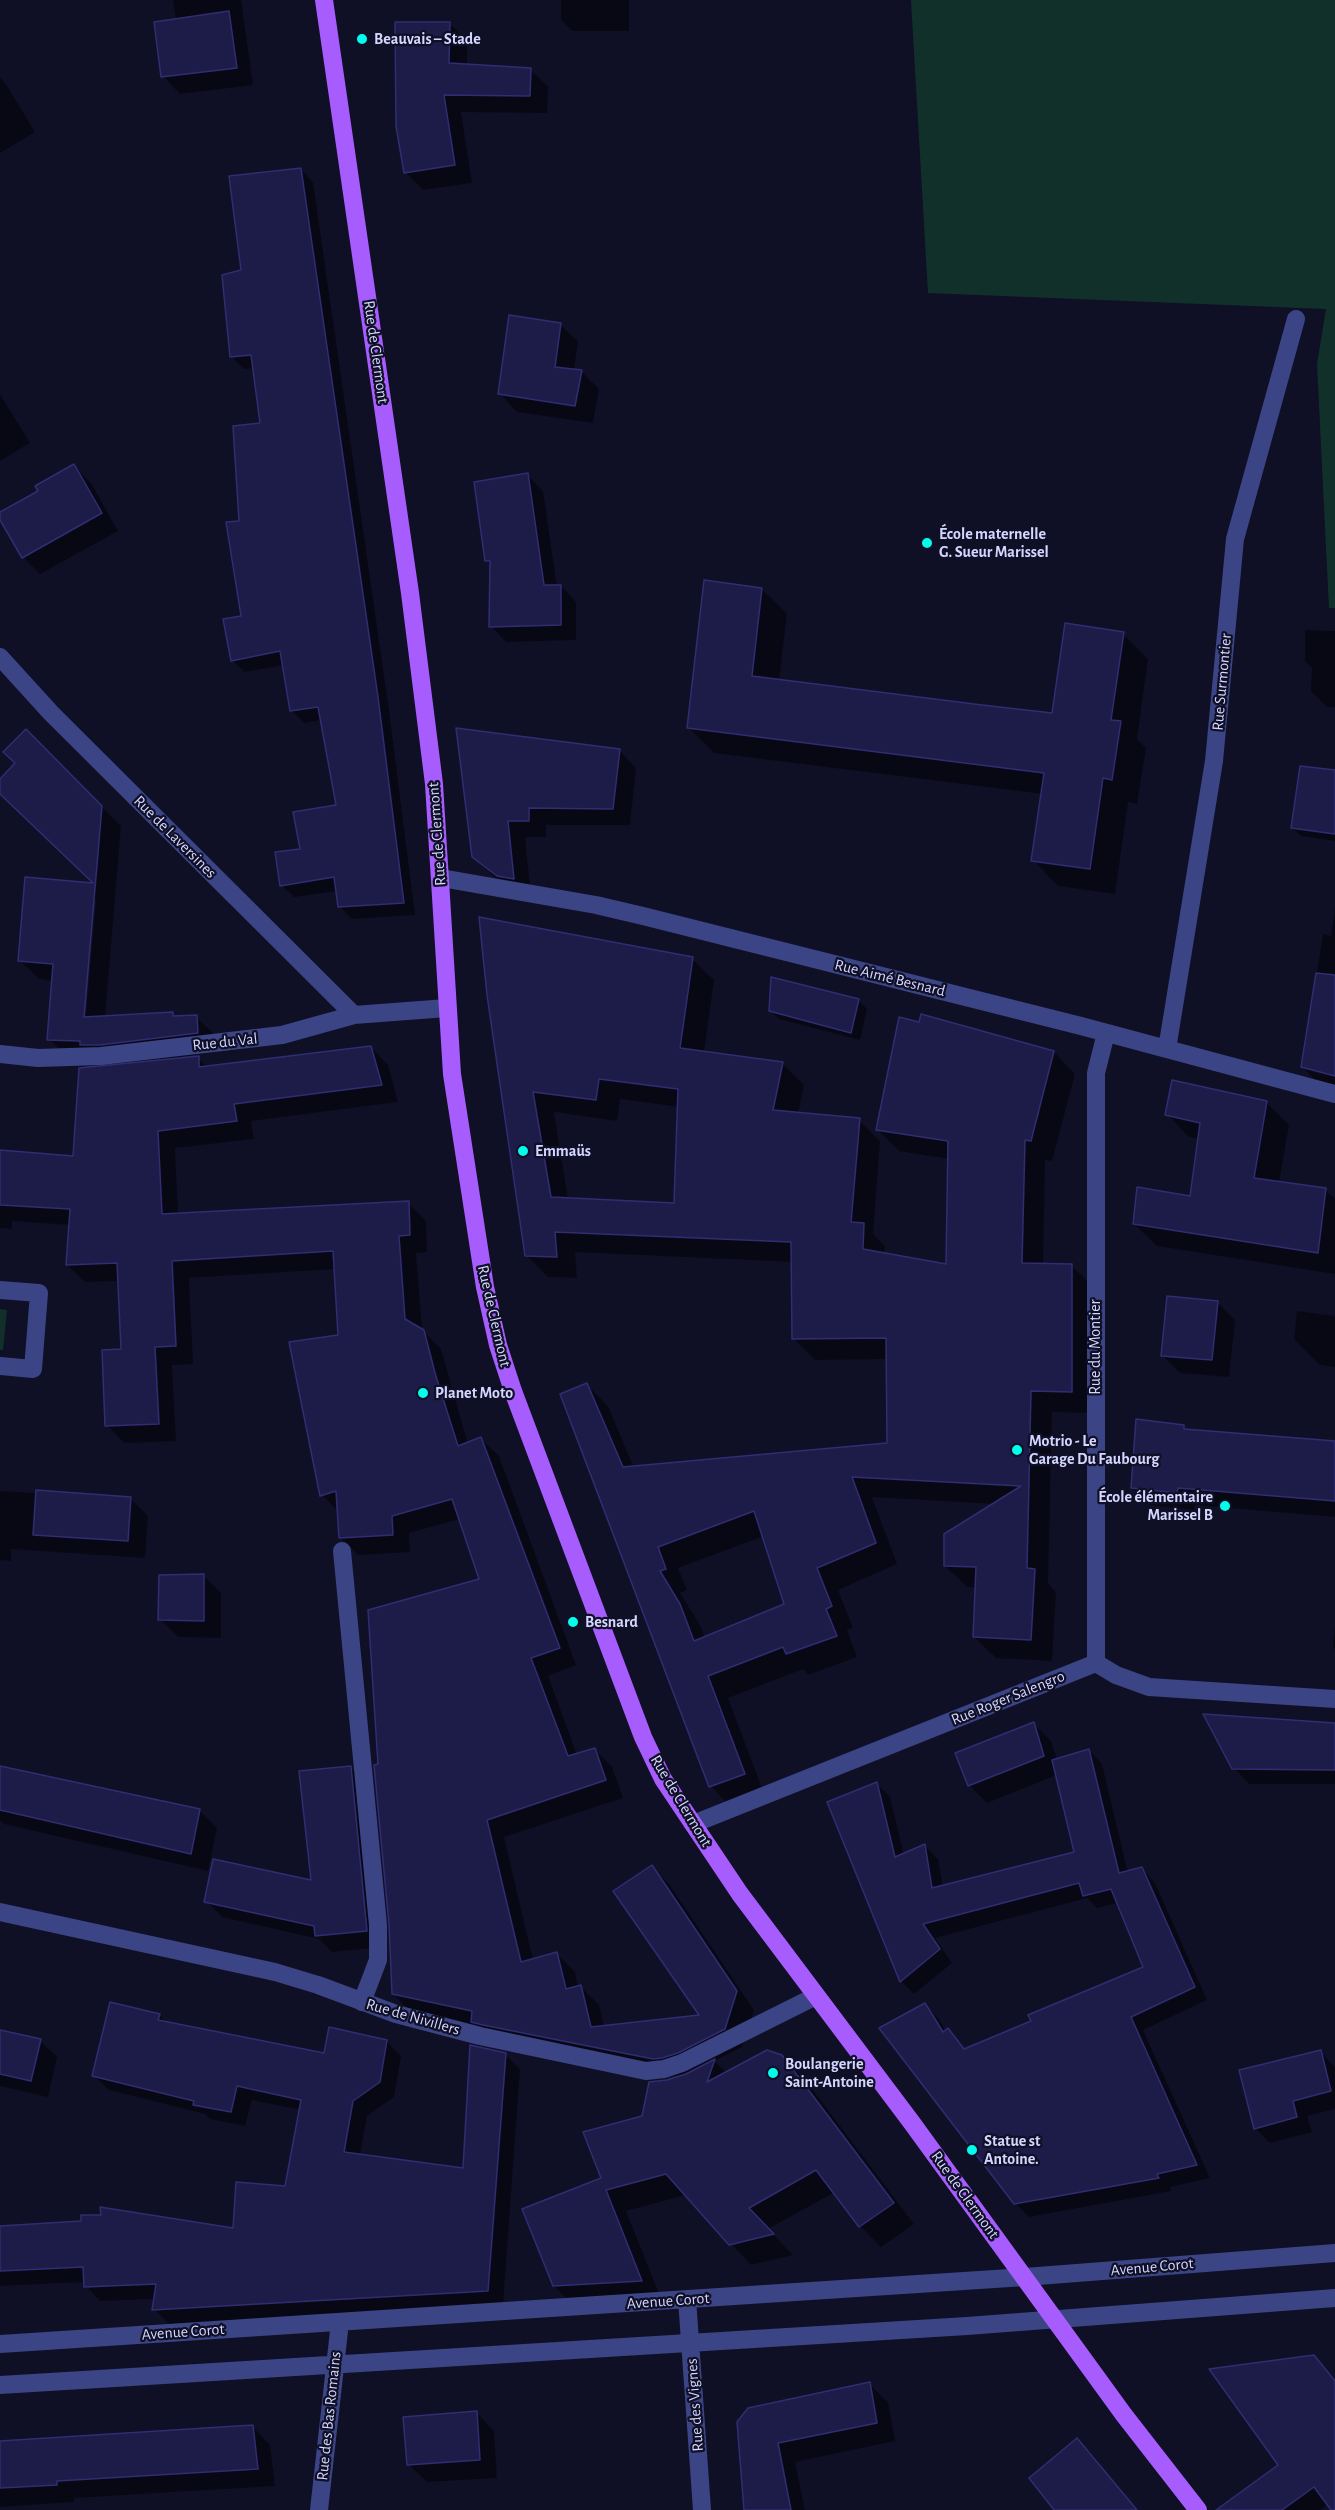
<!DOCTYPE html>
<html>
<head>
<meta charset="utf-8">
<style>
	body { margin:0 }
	canvas { display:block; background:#0f0f26 }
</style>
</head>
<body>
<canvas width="1335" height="2510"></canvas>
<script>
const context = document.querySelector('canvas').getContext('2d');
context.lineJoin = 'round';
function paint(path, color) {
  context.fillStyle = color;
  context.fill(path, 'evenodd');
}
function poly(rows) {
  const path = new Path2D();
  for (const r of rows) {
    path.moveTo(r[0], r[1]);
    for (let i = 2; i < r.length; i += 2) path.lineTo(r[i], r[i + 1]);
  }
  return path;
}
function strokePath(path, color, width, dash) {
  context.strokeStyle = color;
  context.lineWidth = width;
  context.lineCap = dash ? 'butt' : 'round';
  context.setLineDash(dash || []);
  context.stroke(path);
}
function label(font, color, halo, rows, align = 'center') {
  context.font = font + ' "Alegreya Sans",sans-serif';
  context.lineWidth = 4.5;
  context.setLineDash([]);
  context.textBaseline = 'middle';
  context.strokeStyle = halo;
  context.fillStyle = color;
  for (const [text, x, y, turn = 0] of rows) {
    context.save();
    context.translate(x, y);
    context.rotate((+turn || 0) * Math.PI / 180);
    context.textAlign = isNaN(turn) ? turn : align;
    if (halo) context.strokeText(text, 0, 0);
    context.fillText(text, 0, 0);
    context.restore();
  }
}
paint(poly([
	[911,0,1335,0,1335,608,1329,608,1317,364,1326,309,928,293],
	[0,1309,7,1310,3,1350,0,1350]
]), '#12302a');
paint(poly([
	[173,0,241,0,253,85,180,94,163,76,176,20],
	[561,0,629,0,629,31,572,31,561,20],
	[449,23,467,41,467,65,530,69,548,87,547,113,461,112,472,183,423,190,405,172],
	[0,77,6,84,35,132,0,153],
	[301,169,313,182,389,710,415,915,352,919,339,906,337,891,294,897,281,885,301,850,338,806,322,720,304,723,291,710,284,665,245,672,232,660,242,617,241,522,261,424,255,368,244,369,231,356,243,272],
	[561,325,578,342,574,370,581,371,599,389,593,423,517,412,500,394],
	[0,394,30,443,0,461],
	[74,466,91,483,118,531,40,574,23,557,0,514,40,491],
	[528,475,543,491,557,587,561,586,576,602,576,640,506,642,491,626,492,566,486,561],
	[762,589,787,614,779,681,1053,715,1123,634,1148,659,1137,739,1146,748,1137,804,1128,802,1115,894,1058,886,1033,860,1043,794,714,753,689,728],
	[1305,630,1335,631,1335,707,1327,707,1311,691,1312,668,1305,661],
	[458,730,619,750,636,768,630,825,546,825,546,837,525,837,531,896,516,893,491,874,473,856],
	[26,731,121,826,105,1017,172,1013,177,1018,196,1017,216,1036,216,1052,178,1057,178,1060,198,1058,208,1067,371,1047,388,1065,398,1102,251,1121,254,1139,175,1148,178,1215,408,1203,426,1221,427,1252,416,1253,422,1330,441,1349,468,1444,481,1439,499,1456,576,1665,548,1676,577,1755,594,1749,612,1767,623,1798,504,1837,533,1960,557,1954,575,1972,578,1988,581,1987,599,2005,604,2027,702,2016,652,1867,669,1884,754,2010,742,2047,714,2061,727,2073,782,2056,803,2077,914,2224,881,2247,860,2226,835,2192,768,2229,793,2255,751,2265,686,2195,626,2211,662,2301,575,2307,554,2286,603,2179,668,2081,682,2075,672,2076,490,2039,476,2025,411,2012,393,1994,380,1766,481,1580,460,1519,409,1533,410,1552,358,1555,340,1537,339,1512,322,1495,340,1336,335,1269,189,1278,193,1364,172,1365,176,1441,124,1443,107,1425,123,1350,120,1281,85,1282,67,1265,70,1225,12,1221,12,1229,0,1228,0,1152,75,1157,112,1066,112,1064,68,1058,49,1039,53,981,39,979,19,960,26,879,96,885,0,792,0,782,17,764],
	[93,900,96,900,85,1025,82,1025],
	[1335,772,1335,841,1301,836,1292,828],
	[1335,908,1335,1088,1319,1084,1302,1067,1323,934,1331,936],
	[692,959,714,980,704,1053,782,1063,804,1085,798,1114,859,1120,880,1141,873,1234,885,1246,884,1254,947,1266,949,1159,899,1151,878,1130,922,1016,1054,1052,1075,1074,1052,1161,1045,1160,1043,1265,1072,1266,1093,1287,1093,1413,1052,1412,1048,1583,1056,1592,1052,1661,996,1658,974,1637,977,1588,967,1587,945,1566,994,1504,872,1497,897,1564,838,1590,853,1628,847,1630,857,1657,808,1675,803,1669,728,1698,765,1796,732,1808,711,1786,562,1395,587,1385,608,1406,634,1468,889,1444,888,1359,815,1360,794,1339,793,1262,575,1252,577,1278,548,1277,526,1255,489,995],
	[620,1099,679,1107,675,1205,568,1199,554,1112,617,1121],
	[764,1536,786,1604,705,1638,701,1627,680,1593,687,1590,678,1568],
	[858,1000,867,1009,860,1040,779,1019,770,1011],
	[1266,1102,1289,1125,1279,1183,1325,1190,1335,1199,1335,1274,1157,1246,1134,1224,1191,1197,1199,1139,1189,1137,1167,1114],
	[1218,1303,1235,1320,1229,1377,1180,1373,1162,1355],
	[1297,1311,1335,1316,1335,1367,1320,1365,1294,1339],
	[1183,1426,1188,1431,1335,1443,1335,1517,1195,1505,1194,1510,1150,1505,1132,1488],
	[0,1491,130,1498,148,1516,145,1558,11,1549,11,1561,0,1560],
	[204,1576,221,1593,221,1638,178,1637,160,1619],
	[1335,1627,1335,1649,1333,1648],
	[1034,1724,1051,1741,1057,1760,1089,1750,1102,1764,1128,1873,1142,1869,1155,1883,1207,2000,1143,2030,1210,2178,1170,2187,1171,2191,1029,2217,1015,2203,925,2005,938,2018,946,2031,948,2030,966,2050,1033,2022,1145,1968,1118,1903,1097,1908,1087,1898,935,1938,952,1963,914,1994,901,1981,877,1784,890,1797,904,1855,925,1846,938,1859,943,1887,1076,1853,1057,1775,987,1803,969,1785],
	[1335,1729,1335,1784,1249,1784,1234,1768],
	[0,1767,199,1810,217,1828,208,1871,4,1824,0,1820],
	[351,1768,367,1784,382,1947,332,1952,319,1939,222,1917,206,1901,312,1882],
	[159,2015,167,2023,325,2054,386,2041,401,2056,394,2097,367,2116,360,2155,465,2170,505,2054,520,2069,503,2305,169,2324,154,2309,155,2299,100,2301,86,2286,85,2282,0,2286,0,2228,235,2230,286,2187,301,2110,252,2100,245,2126,210,2119,205,2114,109,2090,94,2076],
	[0,2032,40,2041,57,2057,48,2097,0,2086],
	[1321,2052,1335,2067,1335,2109,1307,2116,1312,2132,1270,2143,1255,2128],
	[1314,2356,1335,2379,1335,2507,1330,2503,1320,2510,1254,2510,1280,2466],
	[869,2384,888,2402,895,2441,795,2462,805,2510,746,2510,739,2422],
	[477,2413,494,2431,497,2478,427,2482,409,2465],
	[253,2427,270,2445,275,2486,74,2498,74,2502,0,2507,0,2442],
	[1077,2440,1091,2453,1136,2510,1054,2510]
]), '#0007');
const building = poly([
	[229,11,237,68,161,77,154,22,229,11],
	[395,22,450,22,449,63,531,68,530,96,444,95,455,165,404,173,396,126,395,22],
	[301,168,378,697,404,903,338,907,334,877,280,886,275,852,300,849,293,812,336,805,318,707,290,711,280,651,231,661,223,619,241,616,226,522,239,521,233,426,260,423,251,355,230,357,222,275,241,270,229,176,301,168],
	[509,315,561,323,555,367,582,370,575,406,498,394,509,315],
	[74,464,102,513,22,558,0,520,0,512,38,491,35,486,74,464],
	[528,473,544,585,561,585,561,625,489,627,490,561,485,561,474,482,528,473],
	[704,580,762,588,752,676,982,705,1052,713,1065,623,1124,632,1111,720,1121,721,1112,780,1103,778,1090,869,1031,861,1044,773,687,728,704,580],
	[456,728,620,749,613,809,529,808,529,821,508,821,514,879,497,876,472,857,456,728],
	[26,729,102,806,84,1017,173,1012,173,1016,197,1015,198,1033,100,1045,80,1045,80,1041,47,1040,53,964,18,961,25,877,93,883,0,794,0,779,15,763,3,752,26,729],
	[1300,766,1335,770,1335,834,1291,828,1300,766],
	[479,917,693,957,680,1048,783,1062,773,1110,860,1118,851,1222,864,1223,863,1249,946,1264,948,1141,876,1130,899,1017,919,1022,921,1014,1054,1051,1031,1141,1025,1140,1022,1263,1072,1264,1072,1392,1031,1391,1027,1568,1035,1569,1031,1640,973,1637,976,1567,944,1566,944,1534,1021,1486,852,1477,876,1543,817,1568,832,1606,826,1609,837,1636,786,1654,783,1647,708,1676,745,1774,709,1787,560,1394,587,1383,623,1467,887,1443,886,1338,792,1339,791,1242,555,1232,557,1257,525,1256,487,995,479,917],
	[599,1079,678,1089,674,1203,551,1197,533,1092,596,1100,599,1079],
	[754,1511,784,1604,694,1641,680,1604,660,1571,666,1569,658,1547,754,1511],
	[1316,973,1335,975,1335,1076,1301,1067,1316,973],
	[771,977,859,999,851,1033,769,1011,771,977],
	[371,1046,382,1085,234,1104,237,1121,158,1131,162,1214,409,1201,410,1235,399,1236,405,1319,424,1330,435,1373,458,1446,481,1437,560,1648,531,1658,568,1756,595,1748,606,1780,487,1820,521,1962,557,1952,566,1989,581,1985,591,2027,699,2015,613,1891,652,1865,737,1991,725,2029,678,2053,662,2058,653,2059,483,2025,471,2022,472,2011,392,1994,389,1924,374,1765,378,1764,368,1610,479,1579,452,1499,392,1516,393,1535,339,1538,336,1491,320,1496,289,1342,338,1335,333,1251,172,1261,176,1346,155,1347,159,1424,105,1426,102,1350,121,1349,117,1263,66,1265,70,1209,0,1205,0,1150,73,1156,79,1068,199,1056,199,1067,371,1046],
	[1172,1080,1267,1101,1254,1178,1326,1188,1318,1253,1133,1224,1137,1187,1190,1196,1200,1123,1165,1115,1172,1080],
	[1167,1296,1218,1301,1212,1360,1161,1356,1167,1296],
	[1136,1419,1184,1425,1184,1429,1335,1441,1335,1501,1178,1488,1177,1493,1131,1488,1136,1419],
	[36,1490,131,1497,128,1541,33,1535,36,1490],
	[204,1574,204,1621,158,1620,159,1575,204,1574],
	[1203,1714,1335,1723,1335,1770,1232,1769,1203,1714],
	[1034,1722,1044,1756,968,1786,955,1753,1034,1722],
	[1089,1749,1119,1873,1142,1867,1195,1987,1131,2017,1197,2165,1157,2174,1159,2178,1014,2204,879,2028,925,2003,943,2032,948,2028,964,2049,1031,2021,1028,2015,1143,1967,1111,1889,1083,1896,1079,1883,923,1924,940,1949,900,1982,827,1802,877,1782,895,1857,925,1844,932,1888,1074,1852,1052,1760,1089,1749],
	[0,1766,200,1809,191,1854,0,1810,0,1766],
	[351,1766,367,1931,315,1936,314,1926,204,1902,213,1859,311,1880,299,1771,351,1766],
	[110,2002,160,2014,158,2020,324,2053,329,2027,387,2040,380,2082,353,2101,344,2152,463,2168,470,2045,506,2053,488,2291,152,2310,156,2284,84,2287,83,2267,0,2271,0,2226,81,2221,81,2215,101,2215,100,2207,233,2228,236,2182,285,2186,301,2100,237,2086,231,2112,193,2105,194,2101,92,2076,110,2002],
	[0,2030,41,2039,31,2081,0,2074,0,2030],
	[767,2050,782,2055,894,2203,859,2227,816,2170,749,2208,774,2234,729,2245,666,2174,606,2190,642,2281,553,2286,522,2209,601,2178,583,2132,642,2116,649,2082,667,2080,686,2074,715,2059,707,2082,767,2050],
	[1321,2050,1331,2091,1293,2101,1297,2117,1254,2129,1239,2070,1321,2050],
	[1314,2355,1335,2381,1335,2510,1331,2510,1314,2487,1282,2510,1216,2510,1278,2465,1209,2369,1314,2355],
	[870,2382,877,2423,778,2443,791,2510,744,2510,737,2422,748,2408,870,2382],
	[477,2411,480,2460,407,2465,403,2417,477,2411],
	[253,2425,258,2469,57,2481,57,2485,0,2488,0,2441,253,2425],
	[1077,2438,1137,2510,1054,2510,1029,2478,1077,2438]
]);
paint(building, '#1d1b47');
strokePath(building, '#302d73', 1.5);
strokePath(poly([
	[0,657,51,713,354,1015],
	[441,878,596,905,643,916,1081,1026,1335,1094],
	[1167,1049,1214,761,1235,539,1296,319],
	[0,1054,38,1058,101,1056,282,1035,354,1015,447,1008],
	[0,1290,39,1293,33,1369,0,1366],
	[342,1551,378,1925,378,1960,362,2002],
	[1096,1663,1096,1073,1106,1033],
	[1096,1663,1116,1675,1149,1687,1335,1699],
	[693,1824,1096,1663],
	[0,1912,275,1972,318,1985,396,2014,480,2036,646,2071,664,2069,682,2063,816,1996],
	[687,2299,702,2510],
	[0,2344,1025,2277,1335,2253],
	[0,2385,967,2326,1335,2298],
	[319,2510,340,2322]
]), '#3b4484', 18);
strokePath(poly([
	[324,0,410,593,434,784,452,1074,485,1287,498,1345,513,1391,643,1737,663,1779,740,1894,912,2123,1124,2415,1198,2510]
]), '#a75cfe', 18);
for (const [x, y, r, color] of [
	[362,39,6,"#02fded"],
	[927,543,6,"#02fded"],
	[523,1151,6,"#02fded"],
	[423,1393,6,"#02fded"],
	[1017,1450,6,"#02fded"],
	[1225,1506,6,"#02fded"],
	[573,1622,6,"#02fded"],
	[773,2073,6,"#02fded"],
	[972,2150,6,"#02fded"]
]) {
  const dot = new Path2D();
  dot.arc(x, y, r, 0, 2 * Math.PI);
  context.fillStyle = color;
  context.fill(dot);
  strokePath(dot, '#0f0f26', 2);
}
label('bold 16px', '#d4d6ff', '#0f0f26', [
	["Beauvais – Stade",374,39],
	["École maternelle",939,534],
	["G. Sueur Marissel",939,552],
	["Emmaüs",535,1151],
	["Planet Moto",435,1393],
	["Motrio - Le",1029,1441],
	["Garage Du Faubourg",1029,1459],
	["École élémentaire",1213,1497,"right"],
	["Marissel B",1213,1515,"right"],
	["Besnard",585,1622],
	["Boulangerie",785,2064],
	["Saint-Antoine",785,2082],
	["Statue st",984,2141],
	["Antoine.",984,2159]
], 'left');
label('16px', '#d4d6ff', '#0f0f26', [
	["Rue de Clermont",376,352,82],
	["Rue Surmontier",1222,682,-85],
	["Rue de Clermont",437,834,-94],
	["Rue de Laversines",175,837,45],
	["Rue Aimé Besnard",890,978,14],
	["Rue du Val",225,1042,-6],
	["Rue de Clermont",494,1316,77],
	["Rue du Montier",1095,1347,-90],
	["Rue Roger Salengro",1008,1698,-22],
	["Rue de Clermont",681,1801,59],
	["Rue de Nivillers",413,2017,16],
	["Rue de Clermont",965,2195,54],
	["Avenue Corot",1152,2267,-5],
	["Avenue Corot",668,2301,-4],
	["Avenue Corot",183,2332,-4],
	["Rue des Vignes",695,2405,-94],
	["Rue des Bas Romains",329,2416,-84]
]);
</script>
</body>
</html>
